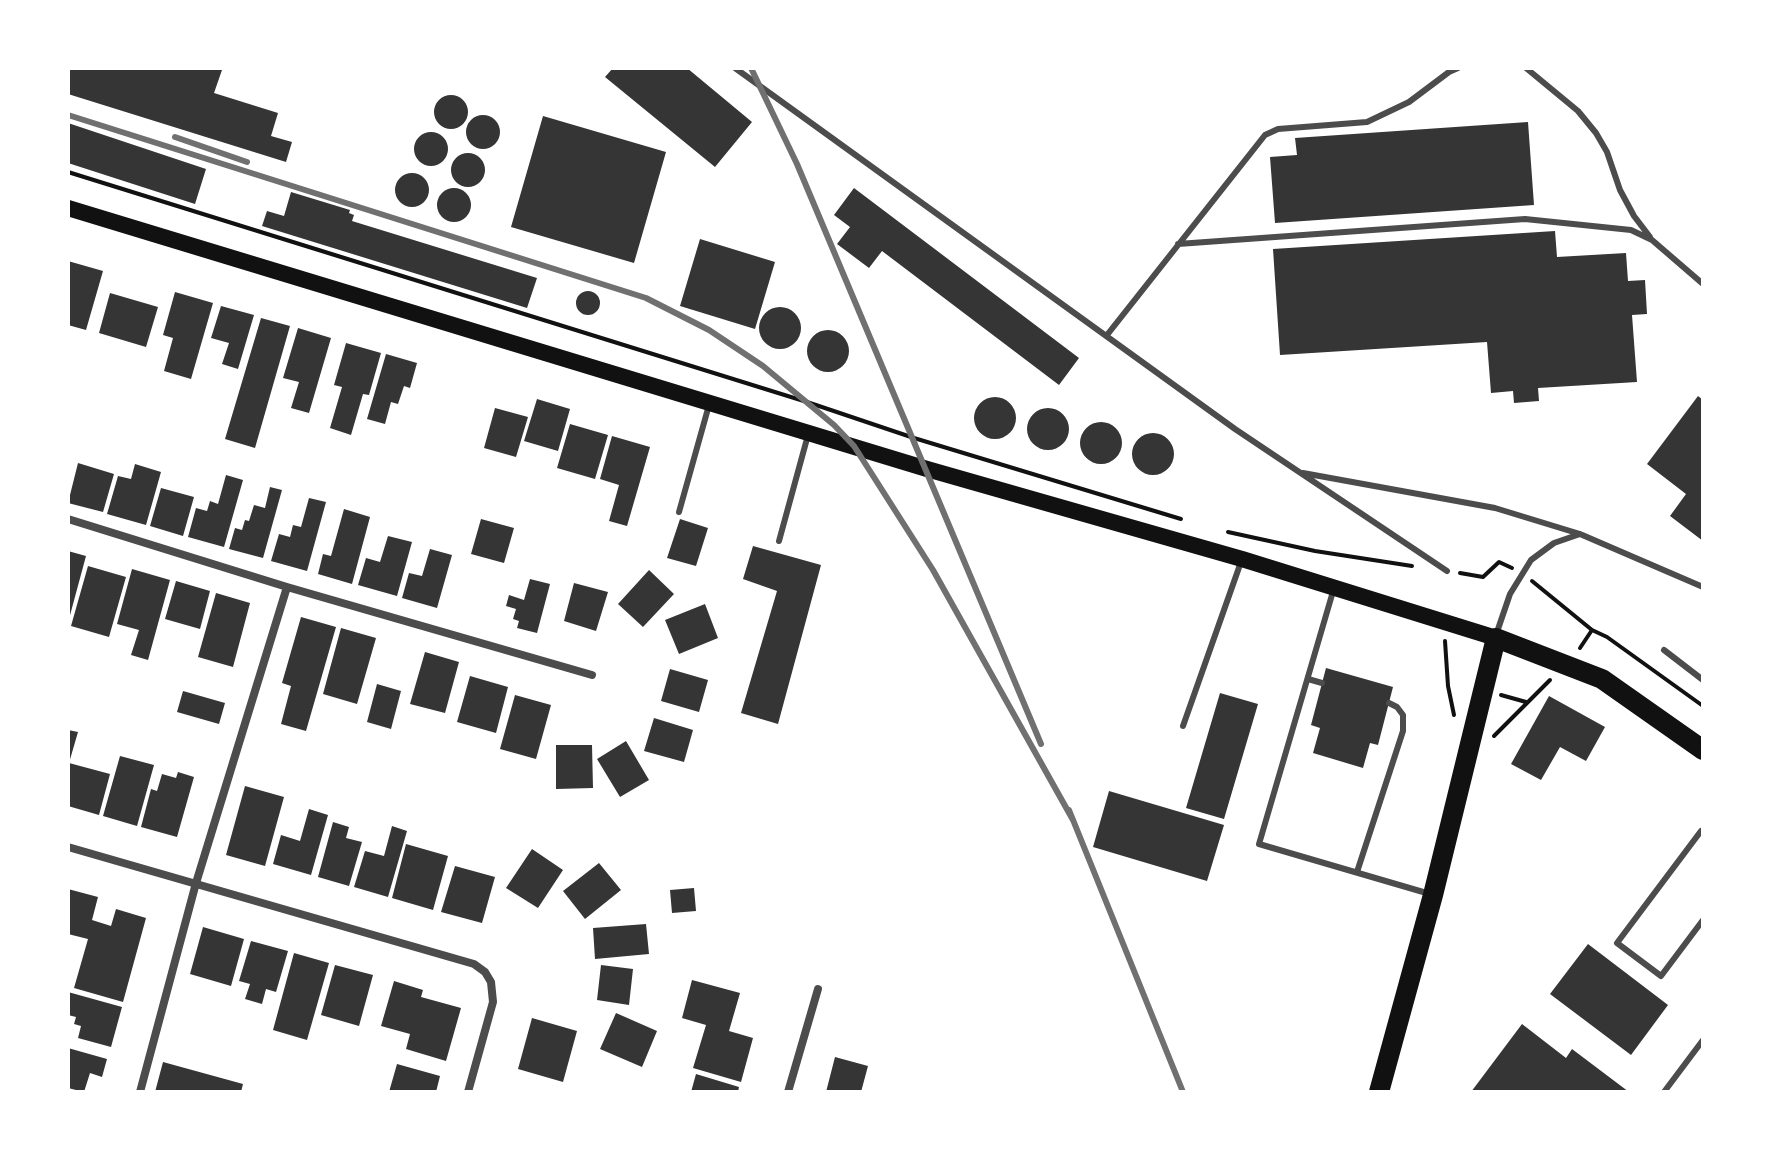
<!DOCTYPE html>
<html>
<head>
<meta charset="utf-8">
<style>
	body { margin:0 }
	#map { position:relative; width:1771px; height:1160px; overflow:hidden; background:#fff; font-family:"Alegreya Sans",sans-serif }
	canvas { display:block }
	.frame { position:absolute; inset:0; border:70px solid #fff; pointer-events:none }
</style>
</head>
<body>
<div id="map">
<canvas width="1771" height="1160"></canvas>
<div class="frame"></div>
</div>
<script>
const context = document.querySelector('canvas').getContext('2d');
context.lineJoin = 'round';
function paint(path, color) {
  context.fillStyle = color;
  context.fill(path, 'evenodd');
}
function poly(rows) {
  const path = new Path2D();
  for (const r of rows) {
    if (r.length === 3) {
      path.moveTo(r[0] + r[2], r[1]);
      path.arc(r[0], r[1], r[2], 0, 2 * Math.PI);
      continue;
    }
    path.moveTo(r[0], r[1]);
    for (let i = 2; i < r.length; i += 2) path.lineTo(r[i], r[i + 1]);
  }
  return path;
}
function strokePath(path, color, width, dash) {
  context.strokeStyle = color;
  context.lineWidth = width;
  context.lineCap = dash ? 'butt' : 'round';
  context.setLineDash(dash || []);
  context.stroke(path);
}
paint(poly([
	[68,68,222,70,214,93,278,113,271,136,292,142,286,162,68,94],
	[613,68,687,68,752,122,715,167,605,77],
	[451,112,17],
	[483,132,17],
	[543,116,666,152,634,263,511,227],
	[1528,122,1534,205,1275,223,1270,157,1297,155,1295,138],
	[68,123,206,169,195,204,68,163],
	[431,149,17],
	[468,170,17],
	[412,190,17],
	[454,205,17],
	[854,188,1079,358,1059,385,882,251,869,268,837,244,850,227,834,215],
	[291,192,350,210,349,213,354,215,352,221,537,278,527,308,262,226,267,211,284,216],
	[1555,231,1557,257,1626,253,1628,281,1645,280,1647,314,1632,315,1637,382,1538,388,1539,401,1514,403,1513,391,1491,393,1487,342,1280,355,1273,249],
	[700,239,775,262,755,329,680,306],
	[68,261,103,271,86,330,68,325],
	[588,303,12],
	[175,292,213,303,191,379,164,371,173,338,163,335],
	[110,293,158,307,146,347,99,333],
	[221,306,254,315,238,369,222,364,229,343,211,338],
	[780,328,21],
	[261,318,290,326,255,448,225,439],
	[298,328,331,338,309,413,291,408,299,382,283,378],
	[828,351,21],
	[346,343,381,353,369,395,363,394,351,435,330,428,342,387,334,385],
	[386,354,417,363,410,388,404,386,398,404,391,402,385,424,367,419],
	[1698,396,1703,400,1703,541,1670,516,1686,494,1647,464],
	[995,418,21],
	[537,399,570,409,558,451,524,441],
	[495,408,528,417,516,457,484,448],
	[1048,429,21],
	[1101,443,21],
	[570,424,608,435,595,479,557,468],
	[1153,454,21],
	[612,436,650,447,627,526,609,521,619,485,600,479],
	[78,463,114,474,103,512,68,503],
	[135,464,161,472,146,525,107,514,118,476,131,479],
	[226,475,243,480,224,547,188,537,196,508,207,511,210,501,218,504],
	[270,487,282,490,263,558,229,549,235,528,242,530,245,520,249,521,254,505,265,508],
	[161,488,194,497,183,536,150,526],
	[309,498,326,502,307,571,271,561,279,534,290,537,293,525,301,527],
	[344,509,370,517,352,584,318,574,323,554,331,556],
	[481,519,514,528,504,563,471,554],
	[680,519,708,528,696,566,667,558],
	[388,536,412,542,397,596,358,585,366,558,380,562],
	[753,546,821,565,778,724,741,713,777,591,743,579],
	[430,549,452,555,437,608,402,598,409,573,422,576],
	[68,551,86,556,69,619,68,619],
	[88,566,126,577,109,637,71,626],
	[132,569,170,580,148,660,131,655,139,630,117,624],
	[649,570,674,594,643,627,618,604],
	[530,579,550,584,537,633,517,628,519,621,513,619,516,609,506,606,509,595,524,600],
	[176,581,210,591,200,629,165,619],
	[574,583,608,592,596,631,564,621],
	[216,593,250,603,233,667,198,657],
	[705,604,718,638,679,654,665,620],
	[301,617,336,627,306,731,281,724,291,686,282,683],
	[341,628,376,638,357,704,323,694],
	[425,652,459,662,445,713,410,704],
	[1326,668,1393,687,1378,745,1370,743,1363,768,1313,753,1320,728,1311,725],
	[670,669,708,680,699,712,661,701],
	[470,676,508,687,496,733,457,722],
	[377,684,401,691,391,729,367,722],
	[183,691,225,703,219,724,177,712],
	[1220,693,1258,704,1224,819,1186,808],
	[515,695,551,705,536,759,500,749],
	[1549,696,1605,727,1586,761,1560,747,1541,780,1511,764],
	[654,718,693,730,684,762,644,751],
	[68,730,78,732,69,763,110,774,99,815,68,806],
	[626,741,649,780,620,797,597,759],
	[556,745,592,745,593,788,556,789],
	[120,756,154,765,137,826,103,816],
	[178,772,194,777,177,837,141,827,151,789,157,791,162,774,176,778],
	[245,786,284,797,265,866,226,855],
	[1109,791,1224,825,1207,881,1093,847],
	[309,809,328,815,311,875,273,864,281,835,300,841],
	[333,822,349,827,346,838,362,842,349,886,318,877],
	[392,826,407,831,388,897,354,887,365,851,384,856],
	[406,844,448,856,433,910,392,898],
	[532,849,563,870,538,908,506,888],
	[599,863,621,890,585,919,563,891],
	[455,866,495,877,482,923,441,912],
	[694,888,696,911,672,913,670,890],
	[68,889,98,897,92,920,111,926,116,909,146,918,123,1002,74,988,88,939,68,934],
	[646,924,649,954,595,959,593,928],
	[203,927,244,939,231,986,190,974],
	[251,941,288,951,276,992,266,989,262,1004,245,999,250,984,239,981],
	[1588,944,1668,1005,1631,1055,1550,994],
	[294,953,329,963,307,1040,273,1030],
	[335,965,373,975,359,1026,321,1015],
	[601,965,633,969,629,1005,597,1000],
	[692,980,740,993,729,1031,753,1038,741,1082,693,1068,706,1025,682,1018],
	[394,981,423,990,421,997,461,1008,446,1061,406,1049,410,1034,381,1026],
	[68,992,122,1007,111,1047,78,1038,81,1026,74,1024,76,1017,68,1015],
	[616,1013,657,1031,642,1067,600,1049],
	[532,1018,577,1031,563,1082,518,1069],
	[1522,1024,1566,1058,1572,1049,1629,1092,1471,1092],
	[68,1048,107,1059,102,1077,90,1073,84,1092,68,1088],
	[835,1057,868,1066,861,1092,826,1092],
	[163,1062,243,1084,241,1092,155,1092],
	[397,1064,440,1076,436,1092,389,1092],
	[696,1074,739,1087,738,1092,691,1092]
]), '#353535');
strokePath(poly([
	[68,172,807,402,914,438,1181,519],
	[1228,532,1315,551,1412,566],
	[1460,573,1483,577,1499,562,1512,568],
	[1532,581,1592,630,1607,637,1703,706],
	[1445,641,1448,686,1454,715],
	[1580,648,1592,630],
	[1501,695,1526,702],
	[1494,736,1550,680]
]), '#111', 4);
strokePath(poly([
	[735,68,1235,429,1447,571],
	[1526,68,1578,111,1596,133,1607,152,1620,190,1634,216,1650,237],
	[1178,244,1525,219,1631,230,1652,240,1703,284],
	[1107,335,1265,135,1278,129,1367,122,1409,102,1449,72,1458,68],
	[1303,473,1495,508,1580,534,1703,587],
	[679,512,709,405],
	[779,541,808,435],
	[1334,588,1259,844,1430,894],
	[1496,635,1510,594,1531,560,1554,543,1580,534],
	[1664,650,1703,680],
	[1308,679,1322,683],
	[1183,726,1242,559],
	[1703,833,1701,831,1617,943,1661,976,1703,920],
	[1357,872,1403,731,1403,715,1397,707,1389,703],
	[1664,1092,1703,1040]
]), '#4c4c4c', 6);
strokePath(poly([
	[68,519,287,587,592,675],
	[68,847,474,964,485,972,491,982,493,1002,468,1092],
	[140,1092,196,883,287,587],
	[788,1092,818,989]
]), '#4c4c4c', 8);
strokePath(poly([
	[68,208,927,469,1242,559,1496,638]
]), '#111', 16);
strokePath(poly([
	[1379,1092,1433,895,1496,638,1602,679,1703,750]
]), '#111', 20);
strokePath(poly([
	[751,68,797,164,1041,744],
	[68,115,646,298,709,330,763,366,834,425,854,446,933,570,1073,820],
	[175,137,247,162],
	[1069,810,1183,1092]
]), '#707070', 6);
</script>
</body>
</html>
